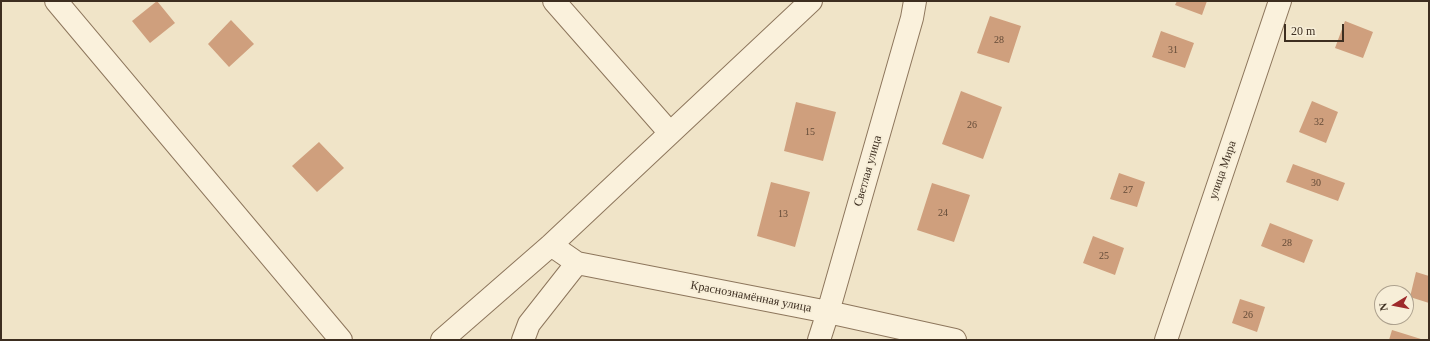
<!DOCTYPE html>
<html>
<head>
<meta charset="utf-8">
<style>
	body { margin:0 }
	#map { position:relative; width:1430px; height:341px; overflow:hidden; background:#f0e4c8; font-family:"Times New Roman",serif }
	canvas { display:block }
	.frame { position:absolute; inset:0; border:2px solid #3d2e20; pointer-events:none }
	.north { position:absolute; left:1374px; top:285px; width:40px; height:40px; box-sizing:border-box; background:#f7eed8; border:1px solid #ada18e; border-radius:50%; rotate:260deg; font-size:11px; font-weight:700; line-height:16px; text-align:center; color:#3d2e20 }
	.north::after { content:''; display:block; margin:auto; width:14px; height:18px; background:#9e2a2b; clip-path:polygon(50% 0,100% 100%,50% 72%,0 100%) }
	.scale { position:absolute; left:1284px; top:24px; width:60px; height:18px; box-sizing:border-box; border:2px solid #3d2e20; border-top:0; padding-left:5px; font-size:12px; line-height:14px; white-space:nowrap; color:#3d2e20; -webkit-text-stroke:3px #f7eed8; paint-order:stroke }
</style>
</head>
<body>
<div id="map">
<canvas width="1430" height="341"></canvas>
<div class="frame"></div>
<div class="north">N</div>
<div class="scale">20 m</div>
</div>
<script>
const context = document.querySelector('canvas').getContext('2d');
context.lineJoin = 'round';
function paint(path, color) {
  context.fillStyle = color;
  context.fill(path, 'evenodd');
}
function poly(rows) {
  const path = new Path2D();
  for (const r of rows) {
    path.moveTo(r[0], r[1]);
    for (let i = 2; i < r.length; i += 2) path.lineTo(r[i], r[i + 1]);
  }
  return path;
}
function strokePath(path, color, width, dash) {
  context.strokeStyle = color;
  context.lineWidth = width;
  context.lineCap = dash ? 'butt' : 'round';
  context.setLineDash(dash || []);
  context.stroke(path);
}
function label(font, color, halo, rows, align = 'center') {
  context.font = font + ' "Times New Roman",serif';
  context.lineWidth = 3.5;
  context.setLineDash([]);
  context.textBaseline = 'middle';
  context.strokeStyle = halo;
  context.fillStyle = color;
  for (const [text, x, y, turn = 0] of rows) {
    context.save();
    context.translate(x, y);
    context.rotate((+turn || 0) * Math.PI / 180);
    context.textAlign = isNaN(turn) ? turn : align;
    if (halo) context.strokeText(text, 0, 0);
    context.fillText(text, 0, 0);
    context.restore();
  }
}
paint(poly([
	[157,1,175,23,150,43,132,21],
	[1177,1,1207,1,1202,15,1175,5],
	[990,16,1021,26,1009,63,977,53],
	[231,20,254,44,229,67,208,44],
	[1345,21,1373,32,1363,58,1335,48],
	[1161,31,1194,43,1185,68,1152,57],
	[961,91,1002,107,983,159,942,144],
	[1312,101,1338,112,1326,143,1299,132],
	[796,102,836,112,823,161,784,151],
	[319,142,344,168,317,192,292,166],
	[1293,164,1345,183,1338,201,1286,182],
	[1119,173,1145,182,1137,207,1110,199],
	[771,182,810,192,795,247,757,236],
	[932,183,970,195,954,242,917,230],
	[1270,223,1313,240,1304,263,1261,246],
	[1093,236,1124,248,1115,275,1083,263],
	[1416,272,1429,276,1429,303,1410,297],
	[1240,299,1265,307,1257,332,1232,323],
	[1392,330,1421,339,1421,340,1389,340]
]), '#cf9f7d');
const minor = poly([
	[56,1,341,340],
	[554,1,670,133],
	[551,245,577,263,828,312,955,340],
	[442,340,551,245,811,1],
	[523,340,529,324,577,263],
	[819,340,828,312,912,18,915,1],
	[1166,340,1280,1]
]);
strokePath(minor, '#8d765c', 24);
strokePath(minor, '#faf1dc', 22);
label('10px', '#624a37', null, [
	["28",999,40],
	["31",1173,50],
	["32",1319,122],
	["26",972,125],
	["15",810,132],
	["30",1316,183],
	["27",1128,190],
	["24",943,213],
	["13",783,214],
	["28",1287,243],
	["25",1104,256],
	["26",1248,315]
]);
label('12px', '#3d2e20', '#f7eed8', [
	["улица Мира",1223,170,-71],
	["Светлая улица",868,171,-74],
	["Краснознамённая улица",751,297,11]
]);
</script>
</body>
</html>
